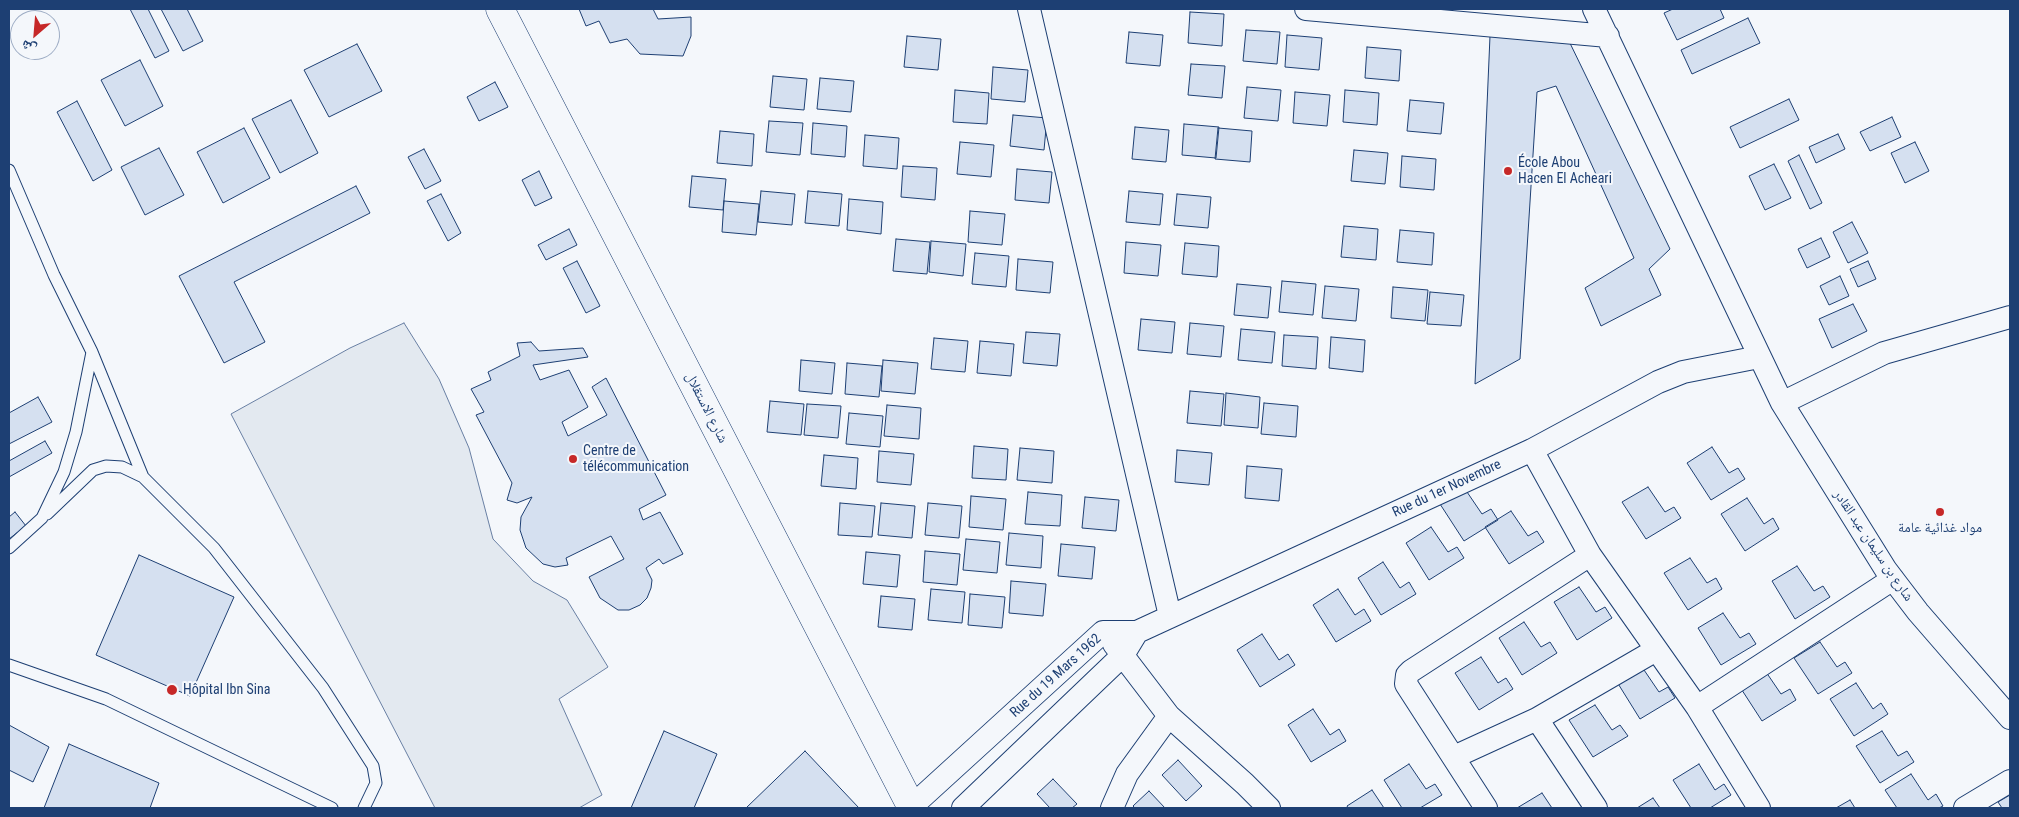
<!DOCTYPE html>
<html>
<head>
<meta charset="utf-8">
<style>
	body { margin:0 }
	#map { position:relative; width:2019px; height:817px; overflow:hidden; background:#f4f7fb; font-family:"Roboto Condensed","Noto Naskh Arabic",sans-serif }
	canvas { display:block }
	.frame { position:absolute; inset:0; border:10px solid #1d3f73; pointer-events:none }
	.north { position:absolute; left:10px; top:10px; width:50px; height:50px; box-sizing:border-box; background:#f4f7fb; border:1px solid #9eadc5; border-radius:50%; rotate:207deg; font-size:14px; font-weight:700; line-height:20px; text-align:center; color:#1d3f73 }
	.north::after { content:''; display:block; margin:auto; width:18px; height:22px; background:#c62828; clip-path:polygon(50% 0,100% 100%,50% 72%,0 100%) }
</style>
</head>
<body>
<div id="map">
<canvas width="2019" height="817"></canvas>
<div class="frame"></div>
<div class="north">ش</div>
</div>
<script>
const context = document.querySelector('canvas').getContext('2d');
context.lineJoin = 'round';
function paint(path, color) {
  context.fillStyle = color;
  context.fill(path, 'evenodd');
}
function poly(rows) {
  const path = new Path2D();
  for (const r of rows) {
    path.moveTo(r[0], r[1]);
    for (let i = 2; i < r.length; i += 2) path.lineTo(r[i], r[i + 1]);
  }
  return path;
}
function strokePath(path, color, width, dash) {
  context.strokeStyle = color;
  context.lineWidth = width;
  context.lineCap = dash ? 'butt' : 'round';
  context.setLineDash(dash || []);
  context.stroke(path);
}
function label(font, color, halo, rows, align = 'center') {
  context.font = font + ' "Roboto Condensed","Noto Naskh Arabic",sans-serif';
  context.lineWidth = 4;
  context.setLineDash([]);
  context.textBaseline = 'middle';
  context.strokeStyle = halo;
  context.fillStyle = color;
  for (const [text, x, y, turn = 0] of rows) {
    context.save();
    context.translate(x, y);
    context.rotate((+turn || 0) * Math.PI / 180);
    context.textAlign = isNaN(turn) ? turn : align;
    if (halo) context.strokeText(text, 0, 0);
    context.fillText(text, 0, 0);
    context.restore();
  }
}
const green = poly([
	[404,323,439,379,469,448,493,539,533,581,567,600,608,667,559,699,602,795,579,808,435,808,231,414,350,348,404,323]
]);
paint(green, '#e3e9f0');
strokePath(green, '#687fa3', 1);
const building = poly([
	[130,9,148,9,169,51,155,58,130,9],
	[161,9,187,9,203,41,183,51,161,9],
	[579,9,653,9,658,19,691,17,691,36,683,56,640,54,627,39,610,43,599,21,586,26,579,9],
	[1673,9,1720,9,1724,18,1677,40,1664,13,1673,9],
	[1190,12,1224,14,1222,46,1188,43,1190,12],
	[1748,18,1760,43,1692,74,1681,50,1748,18],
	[1246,30,1280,32,1277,64,1243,61,1246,30],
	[1129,32,1163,35,1160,66,1126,63,1129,32],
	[1287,35,1322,38,1319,70,1285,67,1287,35],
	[907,36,941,39,938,70,904,67,907,36],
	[1490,36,1567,37,1670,249,1649,269,1661,295,1601,326,1585,288,1634,258,1556,86,1537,92,1520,359,1475,384,1490,36],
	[357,44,382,91,329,117,304,70,357,44],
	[1367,47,1401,50,1399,81,1365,78,1367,47],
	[140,60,163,106,125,126,101,80,140,60],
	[1191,64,1225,66,1222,98,1188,95,1191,64],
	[993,67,1028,70,1025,102,991,99,993,67],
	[773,76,807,79,804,110,770,107,773,76],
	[820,78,854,81,851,112,817,109,820,78],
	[495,82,508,107,479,121,467,97,495,82],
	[1247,87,1281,90,1278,121,1244,118,1247,87],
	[955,90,989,93,987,124,953,122,955,90],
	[1345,90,1379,93,1377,125,1343,122,1345,90],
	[1295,92,1330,95,1327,126,1293,123,1295,92],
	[1789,99,1799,120,1740,148,1730,127,1789,99],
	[291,100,318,153,280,173,252,119,291,100],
	[1410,100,1444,103,1441,134,1407,131,1410,100],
	[77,101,112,170,93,181,57,112,77,101],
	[1013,115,1047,118,1044,150,1010,146,1013,115],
	[1892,117,1901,137,1870,151,1860,132,1892,117],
	[769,121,803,123,800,155,766,152,769,121],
	[813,123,847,126,845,157,811,154,813,123],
	[1184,124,1219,127,1216,158,1182,155,1184,124],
	[1135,127,1169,130,1166,162,1132,159,1135,127],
	[244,128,270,178,223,203,197,152,244,128],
	[1218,128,1252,131,1250,162,1215,159,1218,128],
	[720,131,754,134,752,166,717,163,720,131],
	[1838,134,1845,149,1816,163,1809,147,1838,134],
	[865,135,899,138,897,169,863,166,865,135],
	[960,142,994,145,991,177,957,174,960,142],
	[1915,142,1929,171,1905,183,1891,153,1915,142],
	[159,148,184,195,145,215,121,167,159,148],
	[424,149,441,181,425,189,408,157,424,149],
	[1354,150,1388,153,1385,184,1351,181,1354,150],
	[1799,155,1822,203,1810,209,1788,161,1799,155],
	[1402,156,1436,159,1434,190,1400,187,1402,156],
	[1774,164,1791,198,1765,210,1749,176,1774,164],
	[903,166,937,168,935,200,901,197,903,166],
	[1017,169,1052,172,1049,203,1015,200,1017,169],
	[539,171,552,198,535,206,522,180,539,171],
	[692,176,726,179,723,210,689,207,692,176],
	[356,186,370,213,234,282,265,342,224,363,179,276,356,186],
	[761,191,795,194,792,225,758,222,761,191],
	[808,191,842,194,839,226,805,223,808,191],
	[1129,191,1163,194,1160,225,1126,222,1129,191],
	[441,194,461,233,448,241,427,201,441,194],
	[1177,194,1211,197,1208,228,1174,225,1177,194],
	[849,199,883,202,881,234,847,230,849,199],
	[724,201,759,204,756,235,722,232,724,201],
	[970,211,1005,214,1002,245,968,242,970,211],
	[1852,222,1868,253,1848,263,1833,232,1852,222],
	[1344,226,1378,229,1376,260,1341,257,1344,226],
	[569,229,577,245,546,260,538,245,569,229],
	[1400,230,1434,233,1432,265,1397,262,1400,230],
	[1821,238,1830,257,1807,268,1798,249,1821,238],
	[896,239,930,242,927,274,893,271,896,239],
	[931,241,966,244,963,276,929,272,931,241],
	[1126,242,1161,245,1158,276,1124,273,1126,242],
	[1185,243,1219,246,1217,277,1182,274,1185,243],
	[975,253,1009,256,1006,287,972,284,975,253],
	[1018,259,1053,262,1050,293,1016,290,1018,259],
	[577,261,600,306,586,313,563,268,577,261],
	[1868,261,1876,279,1858,287,1850,269,1868,261],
	[1840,276,1849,296,1829,305,1820,286,1840,276],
	[1282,281,1316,284,1313,315,1279,312,1282,281],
	[1237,284,1271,287,1268,318,1234,315,1237,284],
	[1325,286,1359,289,1356,321,1322,318,1325,286],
	[1393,287,1428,290,1425,321,1391,318,1393,287],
	[1430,292,1464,295,1461,326,1427,324,1430,292],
	[1853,304,1867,331,1832,348,1819,319,1853,304],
	[1141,319,1175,322,1172,353,1138,350,1141,319],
	[1190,323,1224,326,1221,357,1187,354,1190,323],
	[1241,329,1275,332,1272,363,1238,360,1241,329],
	[1026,332,1060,334,1057,366,1023,363,1026,332],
	[1284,335,1318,337,1316,369,1282,366,1284,335],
	[1331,337,1365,340,1363,372,1329,368,1331,337],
	[934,338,968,341,965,372,931,369,934,338],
	[980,341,1014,344,1011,376,977,373,980,341],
	[531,342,539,351,583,348,588,357,533,365,540,380,569,370,588,407,562,422,568,436,607,415,592,387,606,378,666,495,639,509,643,520,660,512,683,554,663,564,659,559,646,568,652,580,651,588,647,598,640,605,629,610,618,610,600,598,589,577,624,559,611,536,566,558,568,565,555,567,543,564,526,548,520,530,521,517,532,497,517,503,507,500,512,483,476,415,484,412,471,389,491,380,488,372,520,356,517,343,531,342],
	[801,360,835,363,832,394,799,391,801,360],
	[883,360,918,363,915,394,881,391,883,360],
	[847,363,882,366,879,397,845,394,847,363],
	[1190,391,1224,394,1221,426,1187,423,1190,391],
	[1226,393,1260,397,1258,428,1224,425,1226,393],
	[38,397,52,422,9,444,9,413,38,397],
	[770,401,804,404,801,435,767,432,770,401],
	[1264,403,1298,406,1296,437,1261,434,1264,403],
	[807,404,841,406,838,438,804,435,807,404],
	[887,405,921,408,919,439,884,436,887,405],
	[849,413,883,416,880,447,846,444,849,413],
	[45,441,52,453,9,477,9,461,45,441],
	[974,446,1008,449,1006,480,972,478,974,446],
	[1712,447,1729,473,1738,468,1745,479,1711,500,1687,463,1712,447],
	[1020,448,1054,451,1052,483,1017,480,1020,448],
	[1177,450,1212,453,1209,485,1175,482,1177,450],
	[879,451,914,454,911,485,877,482,879,451],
	[824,455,858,458,856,489,821,486,824,455],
	[1247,466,1282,469,1279,501,1245,498,1247,466],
	[1648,487,1665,512,1674,507,1681,518,1646,539,1622,502,1648,487],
	[1465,489,1482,514,1491,509,1498,520,1464,541,1440,504,1465,489],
	[1028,492,1062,495,1060,526,1025,524,1028,492],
	[971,496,1006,499,1003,530,969,527,971,496],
	[1085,497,1119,500,1116,531,1082,528,1085,497],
	[1747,498,1764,524,1773,518,1779,529,1745,551,1721,514,1747,498],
	[840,503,875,506,872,537,838,535,840,503],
	[881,503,915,506,912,538,878,535,881,503],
	[928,503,962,506,959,538,925,535,928,503],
	[1511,511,1528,536,1537,531,1544,542,1509,564,1485,527,1511,511],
	[15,512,26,526,9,539,9,517,15,512],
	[1431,527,1448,552,1457,547,1464,558,1429,580,1406,543,1431,527],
	[1009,533,1043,536,1041,568,1006,565,1009,533],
	[966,539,1000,542,997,573,963,570,966,539],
	[1061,544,1095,547,1092,579,1058,576,1061,544],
	[925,551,960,554,957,585,923,582,925,551],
	[866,552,900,555,897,587,863,584,866,552],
	[139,555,234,597,190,696,96,655,139,555],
	[1690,558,1707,583,1716,578,1722,589,1688,610,1664,573,1690,558],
	[1383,562,1400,588,1409,582,1416,594,1381,615,1358,578,1383,562],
	[1797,566,1814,591,1823,586,1830,597,1795,619,1772,581,1797,566],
	[1011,581,1046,584,1043,616,1009,613,1011,581],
	[1579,587,1596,612,1605,607,1612,618,1577,640,1554,602,1579,587],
	[931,589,965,592,962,623,928,620,931,589],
	[1338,589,1355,615,1364,609,1371,621,1336,642,1313,605,1338,589],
	[970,594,1005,597,1002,628,968,625,970,594],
	[881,596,915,599,912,630,878,627,881,596],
	[1723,613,1740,638,1749,633,1756,644,1721,665,1698,628,1723,613],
	[1524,622,1541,647,1550,642,1557,653,1522,675,1499,638,1524,622],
	[1262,634,1279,660,1288,654,1295,665,1260,687,1237,650,1262,634],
	[1820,642,1837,667,1845,662,1852,673,1818,694,1794,658,1820,642],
	[1481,657,1498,683,1506,678,1513,689,1479,710,1455,673,1481,657],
	[1642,667,1659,692,1668,687,1675,698,1640,719,1617,682,1642,667],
	[1764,669,1781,694,1790,689,1796,700,1762,721,1738,684,1764,669],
	[1856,683,1873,709,1881,703,1888,714,1854,736,1830,699,1856,683],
	[1595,705,1612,730,1620,725,1628,736,1593,757,1569,720,1595,705],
	[1313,709,1330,735,1339,729,1346,741,1311,762,1288,725,1313,709],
	[9,725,49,747,33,782,9,770,9,725],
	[664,731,717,754,694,808,631,808,664,731],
	[1882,731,1898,756,1907,751,1914,762,1880,783,1856,746,1882,731],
	[69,744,159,783,150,808,44,808,69,744],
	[805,751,859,808,746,808,805,751],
	[1178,760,1202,786,1186,801,1162,775,1178,760],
	[1409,764,1426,789,1435,784,1442,795,1420,808,1402,808,1384,780,1409,764],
	[1699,764,1715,790,1724,784,1731,795,1710,808,1691,808,1673,780,1699,764],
	[1911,774,1928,800,1936,794,1943,806,1939,808,1897,808,1885,790,1911,774],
	[1053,779,1077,804,1072,808,1050,808,1037,794,1053,779],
	[1372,790,1384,808,1348,808,1347,806,1372,790],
	[1149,791,1165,808,1135,808,1133,806,1149,791],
	[1542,793,1552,808,1517,808,1542,793],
	[2010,795,2010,808,2002,808,1998,802,2010,795],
	[1653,798,1660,808,1637,808,1653,798],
	[1850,800,1855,808,1836,808,1850,800]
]);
paint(building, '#d5e0f0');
strokePath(building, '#1d3f73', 1);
const lane = poly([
	[9,170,54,275,92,352,76,432,64,472,42,518,9,548],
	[92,352,143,477,214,548,323,688,373,766,376,783,364,808],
	[47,514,93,470,106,466,122,467,143,477],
	[9,665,106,699,332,808]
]);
const street = poly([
	[1029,9,1170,616],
	[1306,9,1608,36],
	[1594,9,1782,403,1886,570,1918,612,2010,718],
	[1782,403,1884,353,2010,317],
	[1532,450,1590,555,1697,707,1759,808],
	[1114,644,1169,716,1245,784,1269,808],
	[1697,707,1893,579],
	[1537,719,1596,808],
	[1454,757,1537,719,1656,650],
	[910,808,1103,632,1137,632,1532,450,1658,382,1683,372,1759,357],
	[963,808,1123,655,1137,632],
	[1112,808,1127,774,1169,716],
	[1486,808,1406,684,1407,675,1411,671,1590,555],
	[1965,808,2010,781]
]);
const secondary = poly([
	[500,9,912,808]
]);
strokePath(lane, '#1d3f73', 13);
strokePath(street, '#1d3f73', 24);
strokePath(secondary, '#1d3f73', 29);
strokePath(lane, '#f4f7fb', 11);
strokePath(street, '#f4f7fb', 22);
strokePath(secondary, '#f4f7fb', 28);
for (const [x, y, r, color] of [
	[1508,171,5,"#c62828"],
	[573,459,5,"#c62828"],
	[1940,512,5,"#c62828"],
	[172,690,6,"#c62828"]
]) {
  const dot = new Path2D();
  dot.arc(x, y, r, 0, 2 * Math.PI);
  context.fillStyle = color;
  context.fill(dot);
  strokePath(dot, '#f4f7fb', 2);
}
label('14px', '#1d3f73', '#f4f7fb', [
	["École Abou",1518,163],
	["Hacen El Acheari",1518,179],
	["Centre de",583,451],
	["télécommunication",583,467],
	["مواد غذائية عامة",1940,528,"center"],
	["Hôpital Ibn Sina",183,690]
], 'left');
label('14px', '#1d3f73', '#f4f7fb', [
	["شارع الاستقلال",706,408,63],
	["Rue du 1er Novembre",1447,489,-25],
	["شارع بن سليمان عبد القادر",1873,546,56],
	["Rue du 19 Mars 1962",1056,676,-42]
]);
</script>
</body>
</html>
